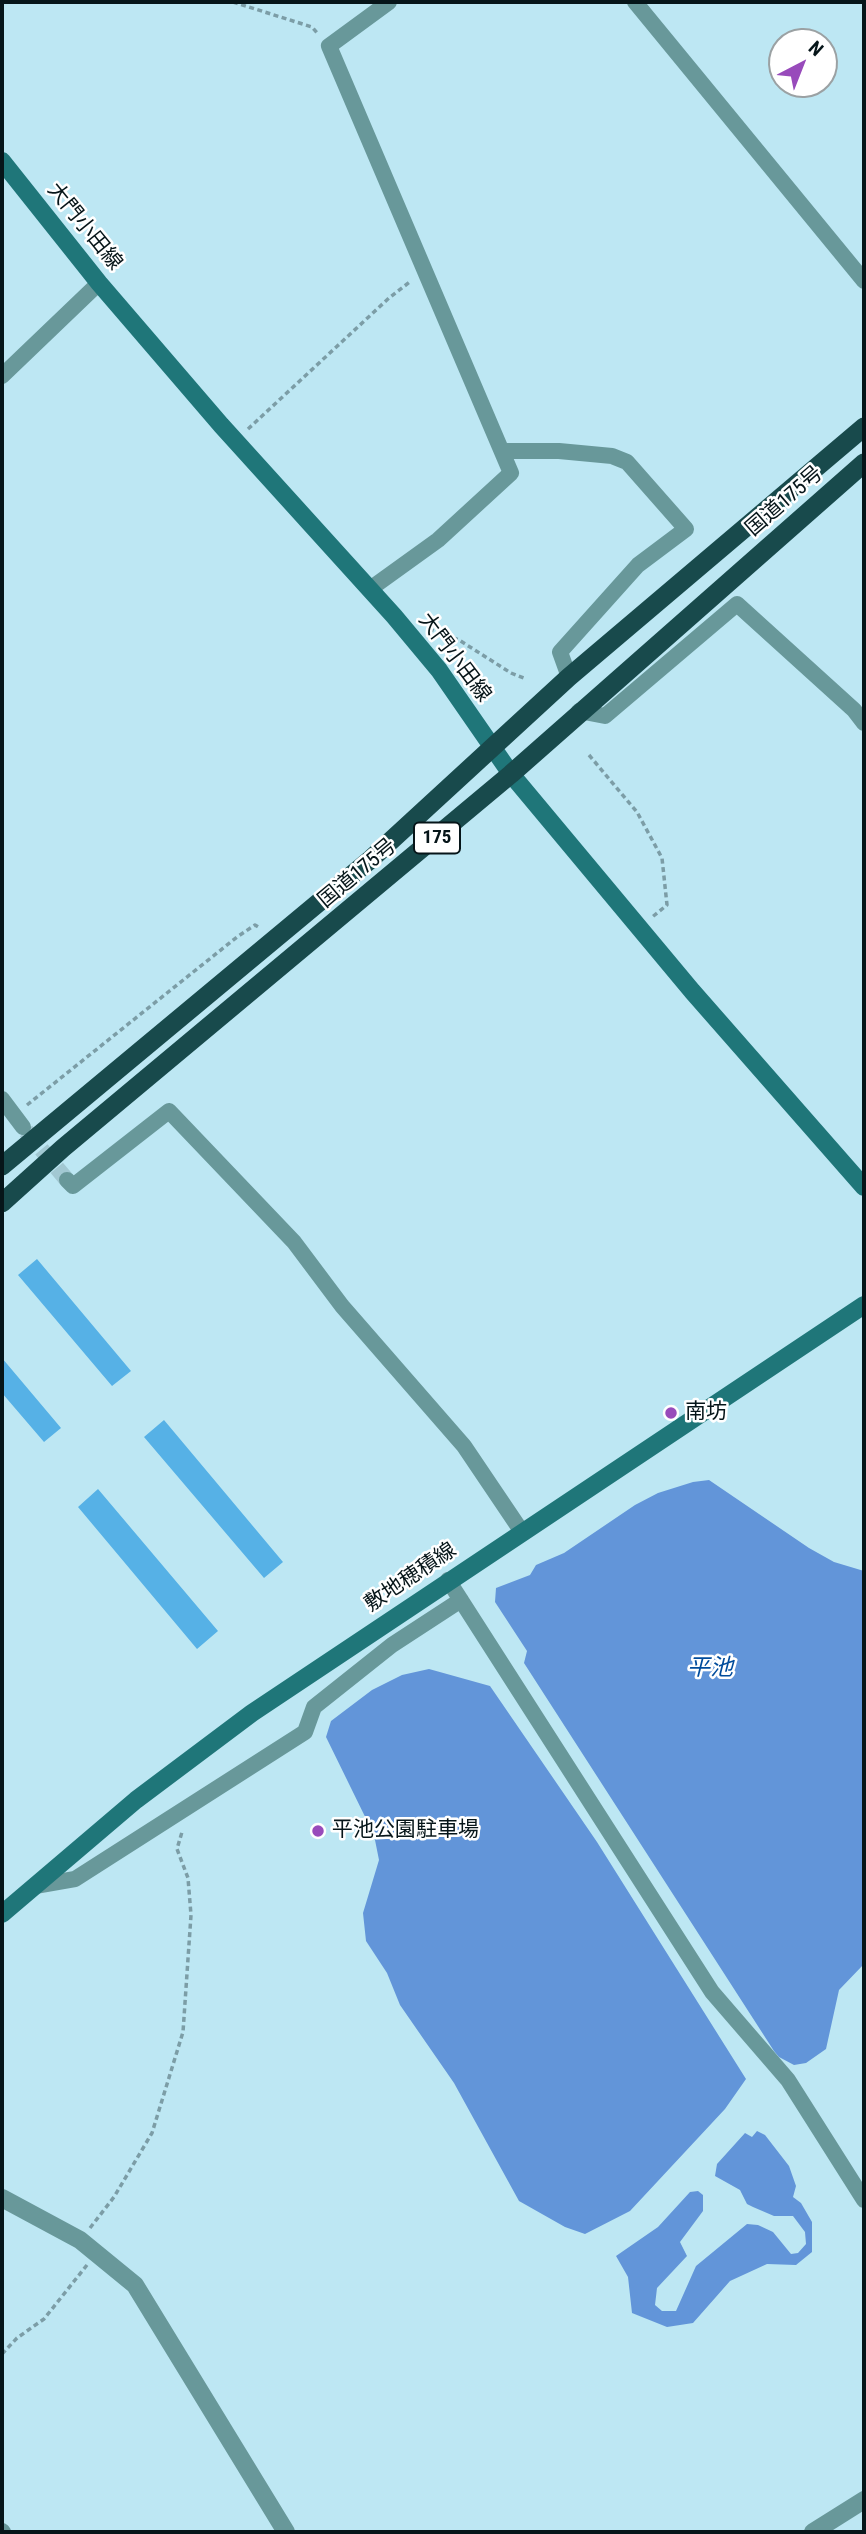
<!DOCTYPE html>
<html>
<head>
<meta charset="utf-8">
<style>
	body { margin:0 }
	#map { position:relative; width:866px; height:2534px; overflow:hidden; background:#bde7f3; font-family:"Roboto Condensed",sans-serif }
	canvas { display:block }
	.frame { position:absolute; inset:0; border:4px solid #061519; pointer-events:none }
	.north { position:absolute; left:768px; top:28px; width:70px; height:70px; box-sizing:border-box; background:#fff; border:2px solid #9ba1a3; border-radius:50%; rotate:42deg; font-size:19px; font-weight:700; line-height:28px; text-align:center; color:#061519 }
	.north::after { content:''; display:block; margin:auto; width:24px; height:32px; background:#984bbb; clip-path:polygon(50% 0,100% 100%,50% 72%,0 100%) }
</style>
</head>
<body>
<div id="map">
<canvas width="866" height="2534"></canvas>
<div class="frame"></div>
<div class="north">N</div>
</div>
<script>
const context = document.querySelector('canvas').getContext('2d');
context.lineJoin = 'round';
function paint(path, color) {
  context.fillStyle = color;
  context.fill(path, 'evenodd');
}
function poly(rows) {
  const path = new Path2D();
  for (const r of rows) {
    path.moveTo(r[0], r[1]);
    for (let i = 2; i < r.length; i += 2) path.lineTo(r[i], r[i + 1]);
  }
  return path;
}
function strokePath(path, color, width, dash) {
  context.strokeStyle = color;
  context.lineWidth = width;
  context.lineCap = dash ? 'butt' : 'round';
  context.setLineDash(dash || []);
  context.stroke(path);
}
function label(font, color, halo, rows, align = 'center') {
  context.font = font + ' "Roboto Condensed","Noto Sans JP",sans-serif';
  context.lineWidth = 5;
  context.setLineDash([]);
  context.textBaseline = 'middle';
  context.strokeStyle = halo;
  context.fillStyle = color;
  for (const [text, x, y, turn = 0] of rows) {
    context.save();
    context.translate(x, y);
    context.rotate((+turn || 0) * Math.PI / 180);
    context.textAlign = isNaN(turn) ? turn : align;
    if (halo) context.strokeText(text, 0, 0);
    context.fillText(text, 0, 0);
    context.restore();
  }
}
paint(poly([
	[709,1480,809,1548,834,1562,864,1571,864,1964,839,1990,826,2049,806,2063,794,2065,779,2057,774,2051,524,1663,527,1651,495,1602,496,1588,530,1575,536,1565,564,1553,635,1505,658,1493,693,1482],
	[429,1669,490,1686,597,1842,746,2079,725,2109,630,2211,585,2234,565,2227,519,2201,454,2083,400,2005,387,1973,366,1941,363,1913,379,1860,374,1835,326,1737,331,1721,372,1690,402,1675],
	[757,2131,765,2135,789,2166,796,2186,793,2197,801,2203,812,2222,812,2252,796,2265,767,2264,730,2281,693,2323,667,2327,632,2313,628,2277,616,2256,658,2227,690,2192,698,2191,703,2195,703,2211,680,2242,687,2256,657,2288,655,2305,662,2311,676,2311,696,2266,747,2224,758,2225,773,2232,791,2254,798,2253,806,2244,805,2232,793,2216,774,2216,753,2207,747,2204,740,2190,715,2176,717,2164,745,2133,752,2137]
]), '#6295d9');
paint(poly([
	[37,1259,131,1371,112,1386,18,1275],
	[2,1358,61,1428,44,1442,2,1393],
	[164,1420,283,1562,264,1578,144,1437],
	[98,1489,218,1631,197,1649,78,1507]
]), '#56b1e6');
strokePath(poly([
	[26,1131,67,1180]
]), '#a2c8d2', 16, [16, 8]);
strokePath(poly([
	[233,2,312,27,318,34],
	[248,429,389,298,411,281],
	[429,629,459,640,511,673,526,679],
	[589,755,637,812,662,858,667,905,651,918],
	[27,1105,237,937,255,925,260,928],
	[90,2228,114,2197,152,2133,183,2032,191,1915,188,1878,177,1849,182,1832],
	[2,2354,17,2338,44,2319,87,2265]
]), '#7c9da6', 3.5, [5, 3.5]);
strokePath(poly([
	[635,2,864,281],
	[2,376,99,283],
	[503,451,559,451,612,456,627,462,686,529,638,565,560,652,569,677],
	[370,589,438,540,511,473,329,46,389,2],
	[579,711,605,716,737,604,854,710,864,723],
	[2,1099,23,1127],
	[67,1180,73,1186,169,1111,294,1242,342,1306,464,1446,522,1532],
	[448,1580,712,1992,788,2080,864,2200],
	[35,1886,75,1879,305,1732,314,1707,392,1645,461,1600],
	[2,2531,3,2532]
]), '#68989a', 16);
strokePath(poly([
	[2,2198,80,2240,135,2285,286,2532],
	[813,2532,864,2500]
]), '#68989a', 18);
strokePath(poly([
	[2,161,99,283,221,425,394,616,439,670,511,774,692,991,864,1187],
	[2,1914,136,1800,252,1713,864,1305]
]), '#1f7679', 18);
strokePath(poly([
	[2,1166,371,859,569,677,864,427],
	[2,1203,63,1148,511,774,864,463]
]), '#184a4c', 19);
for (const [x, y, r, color] of [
	[671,1413,7,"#984bbb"],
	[318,1831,7,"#984bbb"]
]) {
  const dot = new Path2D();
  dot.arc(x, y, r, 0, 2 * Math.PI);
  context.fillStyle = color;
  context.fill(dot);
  strokePath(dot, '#fff', 2.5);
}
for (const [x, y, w] of [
	[437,838,46]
]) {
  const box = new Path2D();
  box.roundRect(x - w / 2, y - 15.5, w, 31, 5);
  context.fillStyle = '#fff';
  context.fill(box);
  strokePath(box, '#061519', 2);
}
label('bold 19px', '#061519', null, [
	["175",437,838]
]);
label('21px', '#061519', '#fff', [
	["大門小田線",84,227,51],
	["国道175号",785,502,-41],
	["大門小田線",454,658,53],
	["国道175号",358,874,-40],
	["敷地穂積線",411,1578,-34]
]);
label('21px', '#061519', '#fff', [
	["南坊",685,1413],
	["平池公園駐車場",332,1831]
], 'left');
label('italic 23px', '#014c9c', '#fff', [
	["平池",710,1669]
]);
</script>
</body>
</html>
